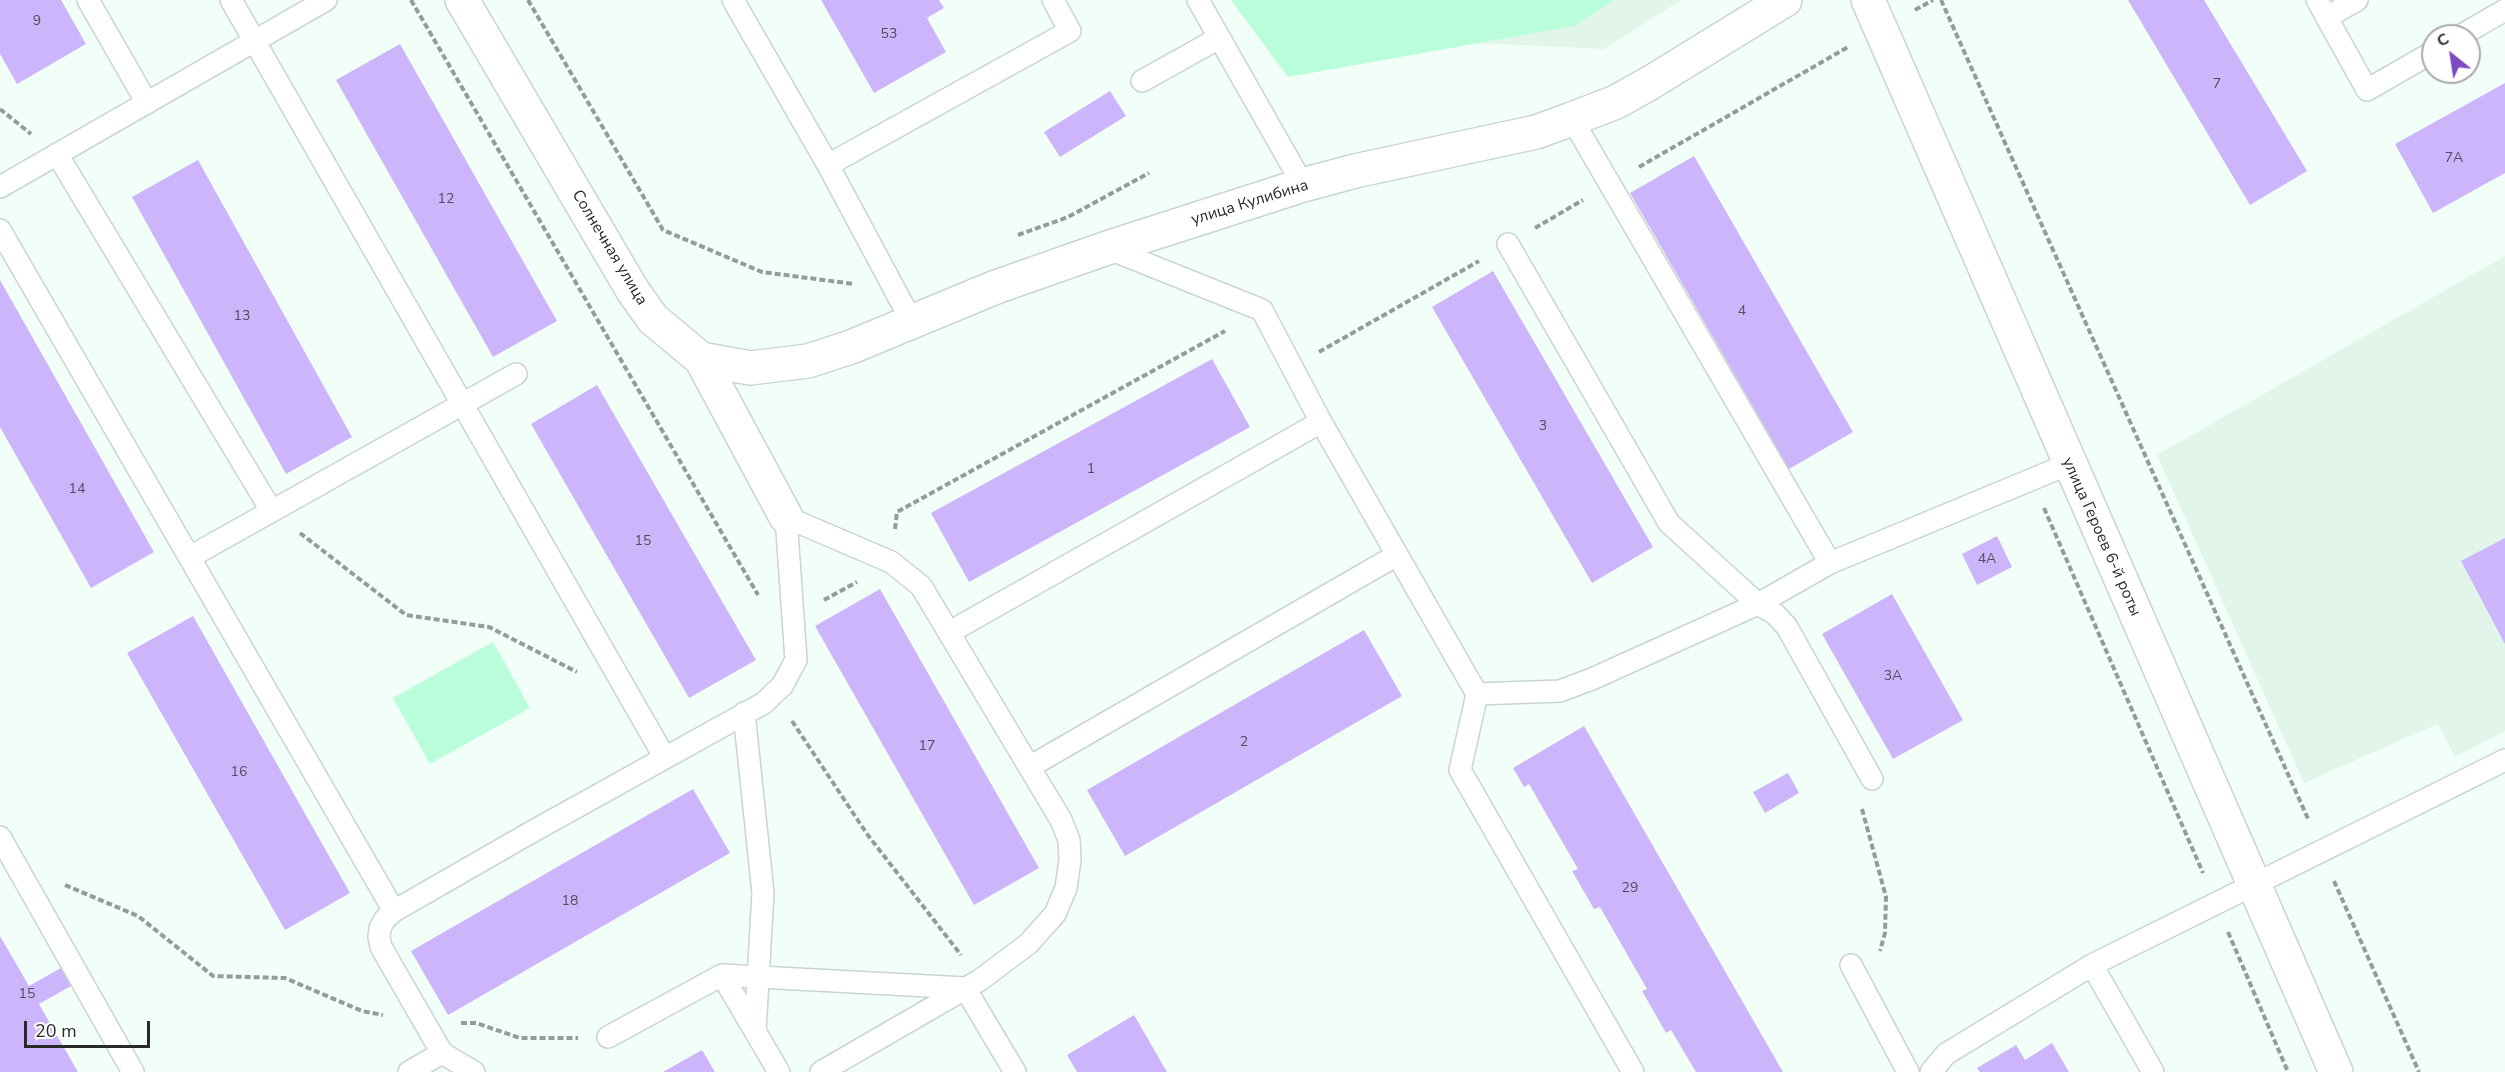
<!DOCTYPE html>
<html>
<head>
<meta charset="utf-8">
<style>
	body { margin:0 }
	#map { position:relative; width:2505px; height:1072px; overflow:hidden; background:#f2fff8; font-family:"Nunito Sans",sans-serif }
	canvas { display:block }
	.north { position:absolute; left:2421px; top:24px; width:60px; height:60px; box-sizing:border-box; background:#fff; border:2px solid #a8aaa9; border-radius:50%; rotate:330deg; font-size:16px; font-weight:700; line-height:24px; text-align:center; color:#262b28 }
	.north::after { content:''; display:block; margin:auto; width:21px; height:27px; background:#7b4ac2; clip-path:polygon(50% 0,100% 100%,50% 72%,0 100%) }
	.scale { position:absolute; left:24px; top:1021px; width:126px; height:27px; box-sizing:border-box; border:3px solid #262b28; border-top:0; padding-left:8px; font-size:18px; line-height:21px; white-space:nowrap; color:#262b28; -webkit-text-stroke:4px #fff; paint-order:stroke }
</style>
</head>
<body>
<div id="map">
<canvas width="2505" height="1072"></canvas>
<div class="north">С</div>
<div class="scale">20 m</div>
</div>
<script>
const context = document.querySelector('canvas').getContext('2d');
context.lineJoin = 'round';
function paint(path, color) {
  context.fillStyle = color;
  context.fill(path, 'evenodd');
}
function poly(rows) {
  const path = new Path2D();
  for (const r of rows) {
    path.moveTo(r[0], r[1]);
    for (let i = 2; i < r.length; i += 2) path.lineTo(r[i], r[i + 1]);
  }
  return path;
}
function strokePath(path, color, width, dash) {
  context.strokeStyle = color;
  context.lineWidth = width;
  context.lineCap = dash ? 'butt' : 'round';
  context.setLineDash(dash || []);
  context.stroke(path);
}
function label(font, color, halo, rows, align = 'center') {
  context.font = font + ' "Nunito Sans",sans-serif';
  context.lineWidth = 4.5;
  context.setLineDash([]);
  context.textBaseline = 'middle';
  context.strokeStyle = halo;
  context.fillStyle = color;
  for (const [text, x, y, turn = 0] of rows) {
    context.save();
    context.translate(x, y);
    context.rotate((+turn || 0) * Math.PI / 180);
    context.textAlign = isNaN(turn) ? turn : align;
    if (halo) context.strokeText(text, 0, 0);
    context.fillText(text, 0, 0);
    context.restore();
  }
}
paint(poly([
	[1317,0,1681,0,1604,49,1341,37],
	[2505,256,2505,731,2455,757,2438,724,2304,783,2157,455]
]), '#e1f5ea');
paint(poly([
	[1231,0,1614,0,1574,26,1288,77],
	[493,642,530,708,430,764,393,698]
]), '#b9fddb');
paint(poly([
	[0,0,61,0,86,44,17,84,0,54],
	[821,0,939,0,944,8,927,18,946,52,874,93],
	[2128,0,2204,0,2307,171,2250,205],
	[400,44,557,321,493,357,336,80],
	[2505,83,2505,173,2433,213,2395,144],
	[1110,91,1126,116,1060,157,1044,132],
	[1694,156,1853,432,1789,469,1630,193],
	[198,160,352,437,286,474,132,197],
	[1493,271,1653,547,1592,583,1432,307],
	[0,280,154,552,91,588,0,427],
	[1212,359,1250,427,969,582,931,513],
	[597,385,756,660,689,698,531,424],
	[1997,536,2012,567,1977,585,1962,554],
	[2505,538,2505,644,2461,561],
	[880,589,1039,868,974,905,815,626],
	[1892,594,1963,720,1893,759,1822,634],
	[193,616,350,893,285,930,127,653],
	[1364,630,1402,696,1125,856,1087,790],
	[1584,726,1783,1072,1696,1072,1671,1030,1666,1033,1642,991,1647,989,1600,907,1594,909,1572,871,1578,869,1529,784,1524,787,1513,768],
	[1788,773,1799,793,1765,813,1753,792],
	[693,789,730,853,448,1015,411,951],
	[0,936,29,986,61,968,71,986,39,1004,78,1072,0,1072],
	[1134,1015,1167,1072,1077,1072,1067,1055],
	[2052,1043,2069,1072,1980,1072,1977,1068,2016,1045,2025,1060],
	[702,1050,715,1072,663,1072]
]), '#ccb5fa');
const lane = poly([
	[88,0,147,103],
	[231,0,665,758],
	[733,0,828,165,912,322],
	[1198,0,1303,185],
	[2317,0,2367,90,2433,52],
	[2327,17,2357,0],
	[2460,36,2505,10],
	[1142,81,1219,38],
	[1572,119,1830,563],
	[57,154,271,510],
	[828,165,1070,31,1053,0],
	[0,187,326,0],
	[0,230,394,911],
	[1508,244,1669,523,1758,604,1775,614,1787,627,1872,779],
	[1107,248,1262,310,1321,422,1477,694,1460,770,1633,1072],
	[190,557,516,374],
	[950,632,1321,422],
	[1477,694,1560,691,1592,679,1758,604,1830,563,2069,464],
	[744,713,763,893,755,1031],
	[1031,766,1397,555],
	[0,837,133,1072],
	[1851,965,1908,1072],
	[2092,965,2505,760],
	[722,975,779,1072],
	[965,988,1015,1072],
	[608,1037,722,975,965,988],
	[442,1053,474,1072],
	[409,1072,442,1053,381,947,379,937,380,928,385,919,394,911,528,834,764,703,774,693,782,686,796,660,786,517,891,562,921,586,1061,820,1069,840,1070,860,1066,888,1055,914,1028,944,980,980,821,1072],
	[1931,1072,1946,1054,2092,965,2153,1072]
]);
const street = poly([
	[701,359,786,517]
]);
const secondary = poly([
	[462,0,633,291,653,319,701,359,750,368,808,361,851,347,996,287,1107,248,1303,185,1355,171,1536,132,1572,119,1616,102,1650,83,1785,0],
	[1868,0,2336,1072]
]);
strokePath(lane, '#c9d5cf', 24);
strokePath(street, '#c9d5cf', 36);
strokePath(secondary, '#c9d5cf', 36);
strokePath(poly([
	[411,0,758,595],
	[528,0,663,230,762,272,854,284],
	[1941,0,2309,821],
	[1915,10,1933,0],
	[0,109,31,134],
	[1639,167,1848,47],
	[1535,228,1583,200],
	[1018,235,1068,217,1149,173],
	[1319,352,1479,261],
	[2044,508,2203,873],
	[895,529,897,512,1225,331],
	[300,533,406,615,489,627,577,672],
	[824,600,857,582],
	[792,721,867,834,961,955],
	[1862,809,1886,897,1885,933,1880,951],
	[2334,881,2419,1072],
	[65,885,138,916,213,976,285,978,362,1011,383,1015],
	[2228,932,2288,1072],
	[461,1023,476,1023,520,1038,578,1038]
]), '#939c97', 4, [6, 3]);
strokePath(lane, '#fff', 21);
strokePath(street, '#fff', 33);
strokePath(secondary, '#fff', 33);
label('14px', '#504e5c', null, [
	["9",37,22],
	["53",889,35],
	["7",2217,85],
	["7А",2454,159],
	["12",446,200],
	["4",1742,312],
	["13",242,317],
	["3",1543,427],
	["1",1091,470],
	["14",77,490],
	["15",643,542],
	["4А",1987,560],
	["3А",1893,677],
	["2",1244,743],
	["17",927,747],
	["16",239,773],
	["29",1630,889],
	["18",570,902],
	["15",27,995]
]);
label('16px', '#262b28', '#fff', [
	["улица Кулибина",1250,203,-17],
	["Солнечная улица",609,248,59],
	["улица Героев 6-й роты",2101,537,66]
]);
</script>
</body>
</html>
